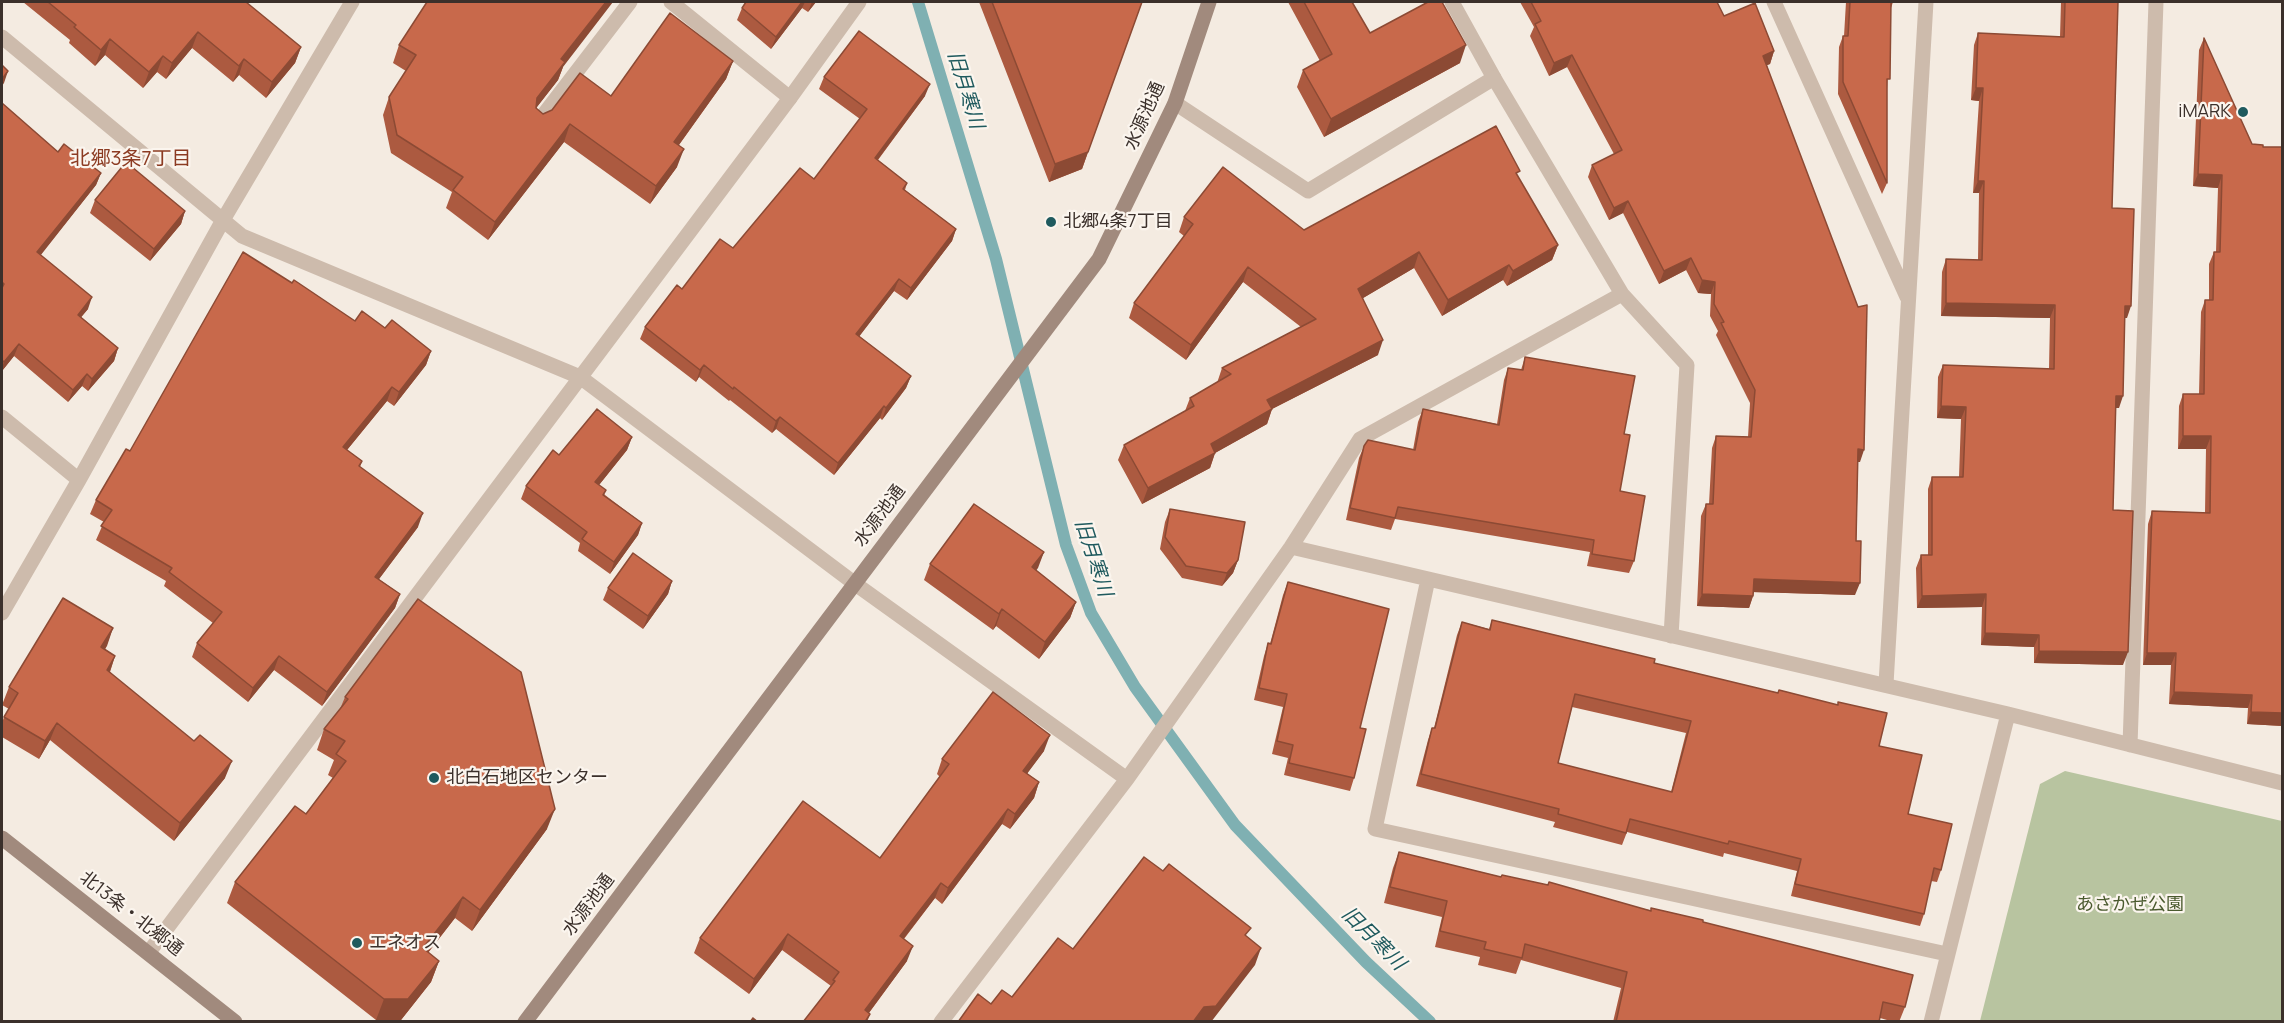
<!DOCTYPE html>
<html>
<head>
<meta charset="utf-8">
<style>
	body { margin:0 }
	#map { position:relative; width:2284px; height:1023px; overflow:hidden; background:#f4ebe1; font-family:Manrope,sans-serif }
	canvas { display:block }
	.frame { position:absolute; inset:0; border:3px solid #3b302b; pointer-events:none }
</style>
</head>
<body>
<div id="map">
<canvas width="2284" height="1023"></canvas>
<div class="frame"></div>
</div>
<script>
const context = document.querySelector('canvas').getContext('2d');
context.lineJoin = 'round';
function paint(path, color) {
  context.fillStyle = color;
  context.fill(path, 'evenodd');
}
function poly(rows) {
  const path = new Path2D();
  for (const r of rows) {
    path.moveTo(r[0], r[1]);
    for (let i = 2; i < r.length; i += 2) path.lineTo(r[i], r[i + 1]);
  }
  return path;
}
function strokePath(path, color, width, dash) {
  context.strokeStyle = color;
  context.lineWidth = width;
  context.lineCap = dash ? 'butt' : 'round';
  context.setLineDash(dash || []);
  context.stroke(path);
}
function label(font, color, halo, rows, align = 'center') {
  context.font = font + ' Manrope,"Noto Sans JP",sans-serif';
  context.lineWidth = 4.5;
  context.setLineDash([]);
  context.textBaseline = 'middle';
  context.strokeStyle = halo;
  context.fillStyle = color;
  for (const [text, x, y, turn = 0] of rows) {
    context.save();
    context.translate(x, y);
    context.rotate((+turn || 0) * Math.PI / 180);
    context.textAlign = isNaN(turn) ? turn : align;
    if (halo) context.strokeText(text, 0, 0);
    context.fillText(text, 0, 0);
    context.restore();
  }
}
paint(poly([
	[2065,771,2282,821,2282,1021,1980,1021,2040,784]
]), '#b8c4a0');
strokePath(poly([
	[918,2,996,259,1066,545,1091,613,1135,687,1235,825,1366,962,1430,1022]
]), '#7fb0b2', 12);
strokePath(poly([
	[671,2,790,98],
	[1452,2,1494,78],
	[538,122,630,2]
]), '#cdbbac', 15);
strokePath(poly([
	[1774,2,1907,297],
	[2,37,242,236,580,377,854,583,1127,779],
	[1175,103,1308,191,1494,78,1622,294,1687,365,1671,636],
	[2,417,79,480],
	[1291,547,2008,714,2282,783],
	[1428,579,1375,829,1947,954],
	[2,613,79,480,223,220,352,2],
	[1886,684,1926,2],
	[2130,745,2156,2],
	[149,952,790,98,859,2],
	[941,1022,1127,779,1291,547,1360,439,1622,294],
	[1931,1022,2008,714]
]), '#cdbbac', 15);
strokePath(poly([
	[2,838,235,1022],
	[525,1022,1099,259,1175,103,1209,2]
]), '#a18a7d', 15);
paint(poly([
	[23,2,246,2,301,47,295,63,266,98,239,75,233,82,192,48,166,79,157,72,143,88,105,55,95,66,69,43,70,40],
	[743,2,816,2,808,12,802,8,771,49,737,20,742,8,745,3],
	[979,2,1142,2,1082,169,1049,182],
	[1288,2,1352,2,1370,33,1460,63,1324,137,1297,87,1303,70,1320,61],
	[1520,2,1717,2,1724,16,1774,51,1770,64,1767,65,1860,462,1858,462,1855,595,1754,592,1753,596,1749,608,1697,606,1701,516,1706,504,1709,504,1712,448,1716,436,1748,437,1750,403,1716,335,1718,331,1710,316,1711,294,1698,293,1686,270,1659,284,1623,213,1609,220,1588,177,1592,165,1614,154,1567,67,1549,76,1530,36,1534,27],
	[1846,2,1893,2,1891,8,1887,89,1887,183,1882,194,1838,94,1839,47,1843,36,1844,36],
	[2061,2,2118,2,2112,208,2127,318,2125,318,2119,408,2115,408,2113,510,2123,665,2034,663,2034,647,1981,645,1982,607,1917,608,1916,568,1921,555,1928,555,1928,489,1932,477,1959,477,1961,419,1937,418,1938,377,1943,365,2049,369,2050,318,1941,316,1942,272,1946,259,1978,260,1979,193,1973,193,1979,101,1971,100,1974,45,1978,33,2060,37],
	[2204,38,2252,144,2283,726,2247,724,2248,708,2169,704,2171,665,2143,665,2148,524,2152,511,2205,513,2206,449,2178,449,2179,406,2183,394,2199,394,2201,312,2205,300,2209,300,2209,264,2214,252,2216,252,2218,188,2193,186,2199,50],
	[399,45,563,67,558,80,536,108,543,114,611,96,733,61,726,79,679,145,677,167,650,204,564,142,488,240,446,208,452,192,391,153,383,115,389,97,406,71,393,63],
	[824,77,925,96,878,160,907,183,905,190,956,229,952,241,907,300,894,291,859,336,911,376,906,388,882,420,880,418,834,475,776,429,772,433,730,400,729,401,699,377,696,382,640,339,645,327,682,289,733,248,814,179,860,119,819,89],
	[2,103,58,152,101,173,96,185,40,255,88,309,81,317,118,348,114,361,88,391,82,386,68,402,14,356,2,371],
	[1518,177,1558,245,1552,260,1507,286,1503,280,1442,316,1414,268,1363,298,1378,355,1272,409,1267,424,1215,453,1210,468,1142,504,1118,460,1124,445,1185,411,1190,398,1217,383,1222,368,1301,327,1243,282,1186,360,1129,318,1134,303,1184,236,1179,232,1184,217,1304,230],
	[95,200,185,211,181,224,150,261,90,213],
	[292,283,355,321,385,328,431,351,426,365,394,406,387,401,347,450,362,461,360,467,418,527,379,579,400,594,395,608,322,706,274,670,248,702,192,657,197,643,213,623,164,586,166,581,96,540,104,522,90,514,96,500,130,451],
	[1525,357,1624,434,1620,491,1634,561,1629,573,1587,566,1590,552,1395,519,1391,530,1346,520,1359,458,1364,446,1413,450,1418,422,1423,409,1497,424,1504,380,1508,368,1521,370],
	[632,437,627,450,599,485,605,495,642,523,638,535,610,574,578,551,580,543,521,499,526,486,559,455],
	[1170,509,1238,560,1233,573,1222,586,1182,578,1160,549,1165,522],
	[1044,552,1036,570,1076,602,1070,618,1039,659,996,626,993,630,924,580,930,564],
	[672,581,668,594,643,629,603,600,608,588],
	[1288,582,1360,728,1354,778,1350,791,1284,775,1288,758,1272,754,1283,707,1254,700,1264,656,1268,643,1270,644,1283,595],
	[1492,620,1654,663,1879,746,1908,814,1941,870,1937,882,1931,881,1924,914,1920,926,1791,896,1797,871,1724,853,1723,857,1627,832,1622,845,1553,827,1555,822,1416,786,1428,740,1432,728,1434,728,1457,635,1462,622,1489,629],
	[1572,707,1686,733,1671,792,1558,763],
	[113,628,105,649,115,656,110,672,225,778,174,841,50,740,39,759,2,737,2,723,4,717,9,709,2,705,9,687],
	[345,697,547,829,472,931,455,918,428,953,439,961,431,982,401,1020,376,1020,227,903,235,882,306,814,333,778,328,775,334,760,317,750,324,729,340,709],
	[1044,751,1027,773,1039,782,1034,798,1010,829,1002,824,942,904,935,898,904,939,907,961,869,1013,870,1014,867,1022,803,1022,831,986,782,950,749,994,694,953,700,938,880,858,940,777,937,774,942,759],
	[1399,852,1501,877,1703,922,1905,1007,1899,1022,1894,1022,1880,1018,1879,1022,1613,1022,1621,988,1521,960,1516,974,1478,965,1480,957,1435,947,1442,917,1384,903,1393,868]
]), '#ac5a40');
paint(poly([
	[606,2,613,2,563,67,558,80,530,116,537,98,561,59],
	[802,2,805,2,802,8,771,49,776,37],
	[812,2,816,2,808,12],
	[198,32,192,48,166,79,172,63],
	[110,39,105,55,95,66,101,50],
	[1466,45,1460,63,1324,137,1331,119],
	[301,47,295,63,266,98,272,82],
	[1774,51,1770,64,1759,68,1763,56],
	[1572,55,1567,67,1549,76,1554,63],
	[163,56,157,72,143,88,149,72],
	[244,59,239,75,233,82,239,66],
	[733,61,726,79,668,160,674,142],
	[8,71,4,83,2,86,2,79],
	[930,84,925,96,870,170,875,158],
	[1976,88,1983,88,1979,101,1971,100],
	[570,124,564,142,488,240,495,222],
	[684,149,677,167,650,204,656,186],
	[1088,152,1082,169,1049,182,1055,164],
	[101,173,96,185,33,265,37,252],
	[2198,174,2222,175,2218,188,2193,186],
	[1978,181,1984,181,1979,193,1973,193],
	[1628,201,1623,213,1609,220,1614,208],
	[185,211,181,224,150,261,154,249],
	[956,229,952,241,907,300,911,288],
	[1558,245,1552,260,1507,286,1513,271],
	[1419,252,1414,268,1353,304,1358,289],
	[1691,258,1686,270,1659,284,1664,271],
	[1509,265,1503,280,1442,316,1448,300],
	[1248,267,1243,282,1186,360,1191,345],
	[899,279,894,291,852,346,856,334],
	[1702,280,1715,282,1711,294,1698,293],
	[92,297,88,309,73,327,78,315],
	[1946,303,2055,305,2050,318,1941,316],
	[2125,306,2131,306,2127,318,2120,318],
	[1383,340,1378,355,1272,409,1267,424,1215,453,1210,468,1142,504,1148,488,1211,444,1267,400],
	[19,344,14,356,2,371,2,367,4,362],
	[118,348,114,361,88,391,92,379],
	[431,351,426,365,394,406,399,392],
	[704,365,699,377,696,382,700,370],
	[87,374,82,386,68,402,73,390],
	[911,376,906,388,882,420,886,408],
	[392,387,387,401,338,461,343,447],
	[2116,396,2123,396,2119,408,2111,408],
	[884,406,880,418,834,475,838,463],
	[1941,406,1966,407,1961,419,1937,418],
	[780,417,776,429,772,433,776,421],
	[2183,436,2211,436,2206,449,2178,449],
	[632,437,627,450,591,495,595,482],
	[1858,449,1864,450,1860,462,1853,462],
	[423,513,418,527,370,591,375,577],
	[642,523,638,535,610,574,614,562],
	[1044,552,1038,568,1026,584,1032,567],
	[1238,560,1233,573,1222,586,1227,573],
	[1754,579,1860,583,1855,595,1750,592],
	[672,581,668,594,643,629,648,616],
	[400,594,395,608,322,706,327,692],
	[1702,594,1753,596,1749,608,1697,606],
	[1986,594,1982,607,1917,608,1922,596],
	[1076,602,1070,618,1039,659,1045,642],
	[1002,609,996,626,993,630,999,614],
	[113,628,107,646,95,665,101,647],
	[1985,633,2039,635,2034,647,1981,645],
	[2039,651,2128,652,2123,665,2034,663],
	[2147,653,2176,653,2171,665,2143,665],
	[115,656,109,674,107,670],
	[279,656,274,670,248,702,253,688],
	[2174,692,2252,695,2248,708,2169,704],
	[2251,712,2283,713,2283,726,2247,724],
	[57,723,50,740,39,759,45,741],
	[1050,735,1044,751,1018,786,1023,771],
	[232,761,225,778,174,841,180,823],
	[1039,782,1034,798,1010,829,1015,814],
	[555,809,547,829,472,931,480,910],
	[1008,809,1002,824,942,904,948,888],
	[941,883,935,898,894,951,900,936],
	[463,897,455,918,415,969,423,948],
	[788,934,782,950,749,994,754,979],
	[913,946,907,961,862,1022,865,1010],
	[1261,948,1255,965,1211,1022,1193,1022,1204,1007],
	[439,961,431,982,401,1020,376,1020,384,999]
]), '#8c4a34');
const building = poly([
	[48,2,246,2,301,47,272,82,244,59,239,66,198,32,172,63,163,56,149,72,110,39,101,50,74,27,76,25,48,2],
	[427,2,606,2,561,59,565,62,537,98,536,108,543,114,552,110,580,73,611,96,670,13,733,61,674,142,684,149,656,186,570,124,495,222,453,190,463,177,397,135,389,97,416,55,399,45,427,2],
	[746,2,802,2,776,37,742,8,746,2],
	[992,2,1142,2,1088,152,1055,164,992,2],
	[1304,2,1352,2,1370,33,1428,2,1442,2,1466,45,1331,119,1303,70,1332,54,1304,2],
	[1531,2,1717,2,1724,16,1755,3,1774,51,1763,56,1858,307,1867,305,1864,450,1858,449,1856,541,1861,541,1860,583,1754,579,1753,596,1702,594,1706,504,1713,504,1716,436,1751,437,1755,390,1721,323,1724,322,1714,304,1715,282,1702,280,1691,258,1664,271,1628,201,1614,208,1592,165,1622,150,1572,55,1554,63,1535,24,1541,21,1531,2],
	[1850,2,1893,2,1891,2,1890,79,1887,79,1887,183,1843,82,1843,36,1848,36,1850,2],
	[2065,2,2118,2,2112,208,2134,209,2131,306,2125,306,2123,396,2116,396,2113,510,2133,511,2128,652,2039,651,2039,635,1985,633,1986,594,1922,596,1921,555,1932,555,1932,477,1963,477,1966,407,1941,406,1943,365,2054,369,2055,305,1946,303,1946,259,1982,260,1984,181,1978,181,1983,88,1976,88,1978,33,2064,37,2065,2],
	[859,31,930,84,875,158,907,183,903,189,956,229,911,288,899,279,856,334,911,376,886,408,884,406,838,463,780,417,776,421,734,387,733,389,704,365,700,370,645,327,677,285,682,289,720,239,733,248,800,168,814,179,867,109,824,77,859,31],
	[2204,38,2252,144,2263,145,2263,147,2283,147,2283,713,2251,712,2252,695,2174,692,2176,653,2147,653,2152,511,2210,513,2211,436,2183,436,2183,394,2204,394,2205,300,2213,300,2214,252,2220,252,2222,175,2198,174,2204,38],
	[2,65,8,71,2,79,2,65],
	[2,103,58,152,64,144,101,173,37,252,92,297,78,315,118,348,92,379,87,374,73,390,19,344,4,362,2,360,2,288,4,284,2,282,2,103],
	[1496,126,1520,171,1516,173,1558,245,1513,271,1509,265,1448,300,1419,252,1358,289,1383,340,1267,400,1272,409,1211,444,1215,453,1148,488,1124,445,1194,406,1190,398,1231,374,1222,368,1316,319,1248,267,1191,345,1134,303,1193,224,1184,217,1223,167,1304,230,1496,126],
	[126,162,185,211,154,249,95,200,126,162],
	[243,252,292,283,294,280,355,321,362,311,385,328,392,320,431,351,399,392,392,387,343,447,362,461,359,466,423,513,375,577,400,594,327,692,279,656,253,688,197,643,222,612,169,572,172,568,101,526,112,510,96,500,126,449,130,451,243,252],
	[1525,357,1635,376,1624,434,1630,435,1620,491,1645,496,1634,561,1592,554,1594,540,1398,507,1395,518,1350,508,1364,446,1368,440,1415,450,1423,409,1499,425,1508,368,1523,370,1525,357],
	[597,409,632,437,595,482,606,490,603,495,642,523,614,562,582,539,587,532,526,486,553,450,559,455,597,409],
	[974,504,1044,552,1032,567,1076,602,1045,642,1002,609,999,614,930,564,974,504],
	[1170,509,1245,522,1238,560,1227,573,1186,566,1165,537,1170,509],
	[633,553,672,581,648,616,608,588,633,553],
	[1288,582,1389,609,1360,728,1366,729,1354,778,1289,763,1293,745,1277,741,1287,694,1259,688,1268,643,1271,644,1288,582],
	[63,598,113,628,101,647,115,656,107,670,194,741,200,735,232,761,180,823,57,723,45,741,4,717,18,693,9,687,63,598],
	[418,599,521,672,555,809,480,910,463,897,423,948,439,961,408,999,384,999,235,882,295,806,306,814,346,761,336,754,345,741,324,729,348,699,345,697,418,599],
	[1492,620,1655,659,1654,663,1778,693,1779,690,1838,705,1838,702,1887,713,1879,746,1922,755,1908,814,1952,824,1941,870,1934,868,1924,914,1795,884,1801,859,1729,841,1728,844,1630,819,1626,833,1558,814,1559,809,1421,774,1432,728,1435,728,1462,622,1490,630,1492,620],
	[1575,694,1691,721,1672,792,1558,763,1575,694],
	[993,692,1050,735,1023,771,1039,782,1015,814,1008,809,948,888,941,883,900,936,913,946,865,1010,870,1014,865,1022,803,1022,835,981,833,980,839,972,788,934,754,979,700,938,803,801,880,858,949,764,942,759,993,692],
	[1399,852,1501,877,1502,875,1548,885,1549,882,1651,911,1651,908,1703,920,1703,922,1913,975,1905,1007,1883,1002,1879,1022,1616,1022,1627,972,1525,944,1522,958,1484,949,1486,942,1440,931,1447,901,1390,887,1399,852],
	[1144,857,1163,871,1169,864,1251,928,1245,935,1261,948,1216,1006,1204,1007,1193,1022,958,1022,978,994,991,1004,1002,990,1012,997,1058,938,1073,949,1144,857],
	[753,1018,758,1022,750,1022,753,1018]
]);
paint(building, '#c8694b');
strokePath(building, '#8c4a34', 1.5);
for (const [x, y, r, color] of [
	[2243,112,6,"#1f5a5e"],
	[1051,222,6,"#1f5a5e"],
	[434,778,6,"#1f5a5e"],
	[357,943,6,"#1f5a5e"]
]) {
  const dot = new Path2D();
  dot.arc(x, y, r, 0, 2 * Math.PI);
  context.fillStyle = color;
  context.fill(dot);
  strokePath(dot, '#fbf5ee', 2);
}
label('18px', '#3b302b', '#fbf5ee', [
	["iMARK",2231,112,"right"],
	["北郷4条7丁目",1063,222],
	["北白石地区センター",446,778],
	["エネオス",369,943]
], 'left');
label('18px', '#3b302b', '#fbf5ee', [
	["水源池通",1145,116,-66],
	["水源池通",880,516,-53],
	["水源池通",589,905,-53],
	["北13条・北郷通",131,914,38]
]);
label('18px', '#4a5a2e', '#fbf5ee', [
	["あさかぜ公園",2130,905]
]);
label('italic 20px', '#1f5a5e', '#fbf5ee', [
	["旧月寒川",965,90,73],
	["旧月寒川",1093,558,72],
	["旧月寒川",1373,939,45]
]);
label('20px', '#8c3b22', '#fbf5ee', [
	["北郷3条7丁目",131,159]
]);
</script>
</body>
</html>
